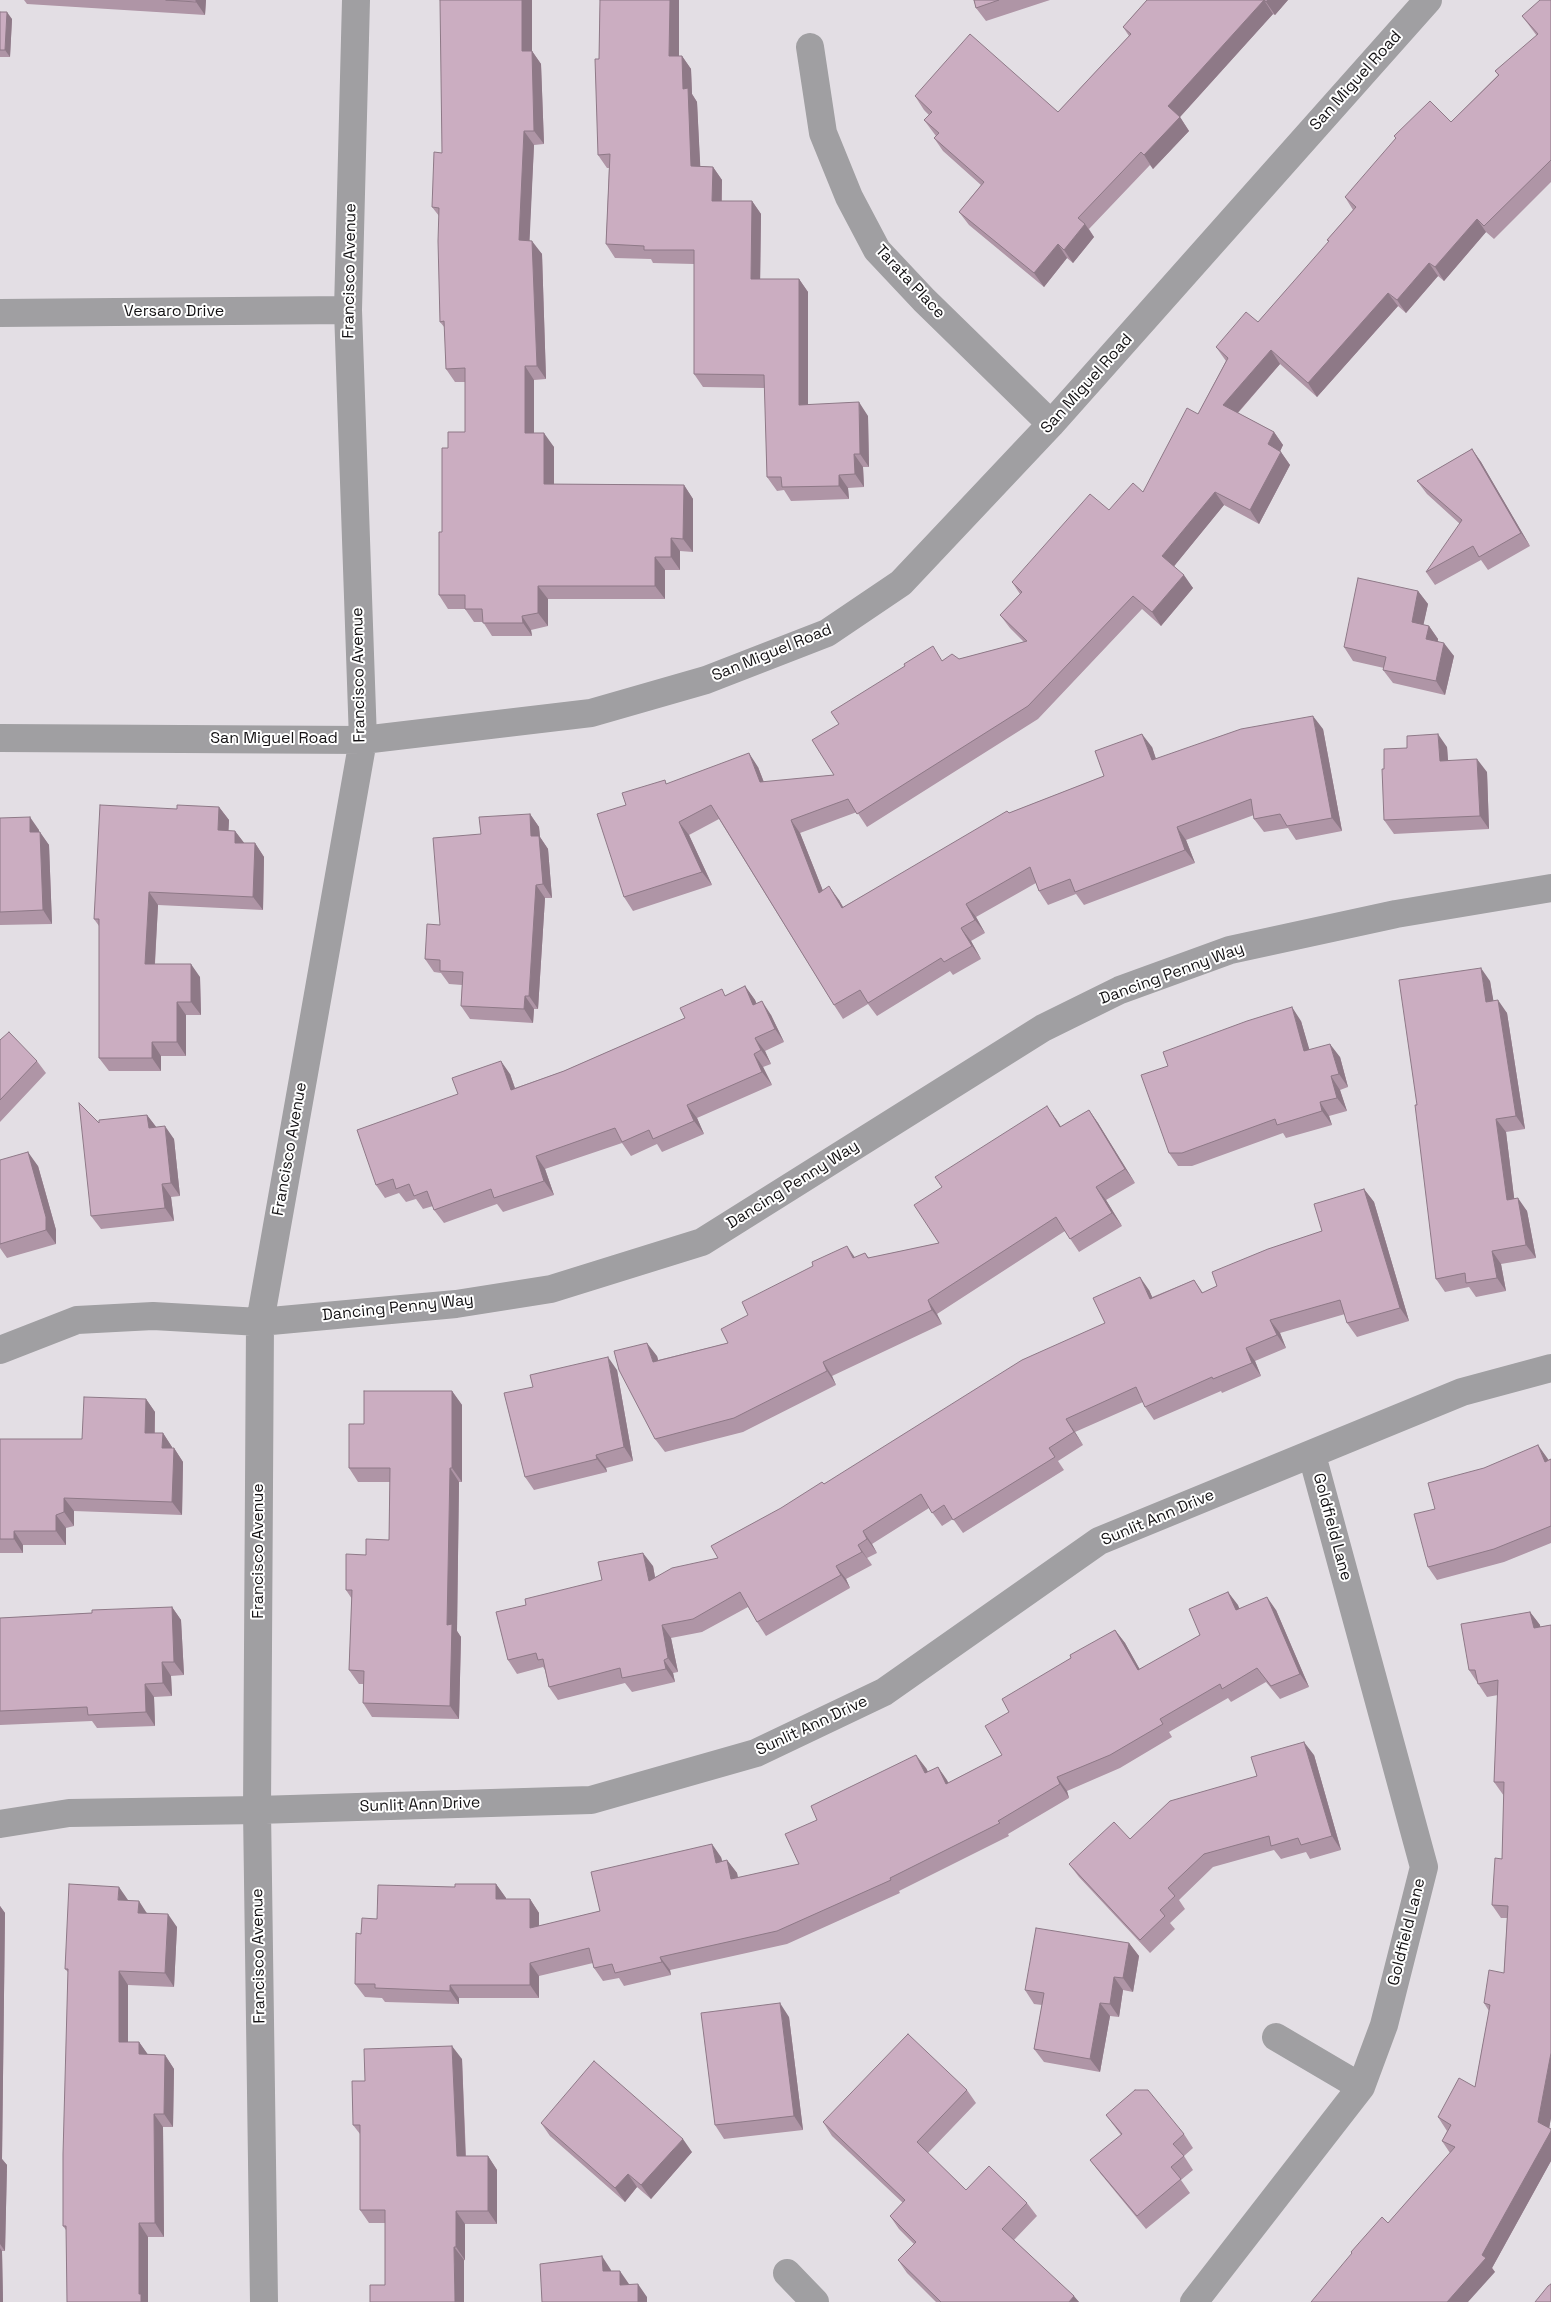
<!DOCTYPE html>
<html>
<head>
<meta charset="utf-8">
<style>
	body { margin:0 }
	canvas { display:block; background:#e3dee4 }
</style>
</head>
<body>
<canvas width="1551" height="2302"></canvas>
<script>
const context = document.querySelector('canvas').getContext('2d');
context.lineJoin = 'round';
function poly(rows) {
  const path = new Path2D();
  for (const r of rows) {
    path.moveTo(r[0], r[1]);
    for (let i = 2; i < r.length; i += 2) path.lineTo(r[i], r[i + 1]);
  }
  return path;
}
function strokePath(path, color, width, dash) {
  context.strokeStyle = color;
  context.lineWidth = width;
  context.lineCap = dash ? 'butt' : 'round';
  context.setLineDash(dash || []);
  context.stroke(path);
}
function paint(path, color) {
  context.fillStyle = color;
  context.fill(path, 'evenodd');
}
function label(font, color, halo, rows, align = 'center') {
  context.font = font + ' "Space Grotesk",sans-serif';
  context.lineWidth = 4;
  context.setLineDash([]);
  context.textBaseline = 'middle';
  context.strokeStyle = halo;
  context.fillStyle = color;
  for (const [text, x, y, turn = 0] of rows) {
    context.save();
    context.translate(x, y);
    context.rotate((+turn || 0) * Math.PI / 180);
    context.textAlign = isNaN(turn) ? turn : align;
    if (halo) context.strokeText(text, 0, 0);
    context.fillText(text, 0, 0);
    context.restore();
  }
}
strokePath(poly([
	[810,47,823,133,849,197,877,250,924,300,1051,424],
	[0,313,348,310],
	[0,738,363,740,591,713,706,680,827,633,901,583,1051,424,1428,0],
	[0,1350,77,1320,153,1316,260,1322,456,1304,551,1289,702,1242,1043,1028,1120,990,1230,950,1396,914,1551,888],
	[0,1824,69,1813,257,1810,591,1800,756,1753,884,1692,1099,1541,1462,1392,1551,1368],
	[1276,2037,1361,2087],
	[787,2273,815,2302],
	[264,2302,257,1810,260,1322,363,740,348,310,356,0],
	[1194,2302,1361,2087,1384,2025,1424,1867,1312,1455]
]), '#a09fa2', 28);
paint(poly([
	[24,0,206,0,205,15,27,4],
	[532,0,532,51,541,64,544,144,534,145,529,240,542,254,546,379,534,380,534,433,554,447,554,484,684,485,693,499,693,552,680,551,680,570,665,570,665,599,548,599,548,626,531,630,532,636,492,636,483,622,474,622,465,609,448,609,439,595,442,532,448,448,465,432,465,382,455,382,446,369,445,328,440,322,439,216,432,207,442,153],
	[600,0,679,0,679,56,682,56,691,69,692,94,697,102,700,166,713,167,722,180,722,201,752,201,761,214,760,279,799,279,808,292,808,404,868,416,869,467,863,467,864,487,848,488,849,499,791,501,784,490,777,491,767,477,765,388,703,387,694,374,694,264,653,263,651,259,615,258,606,244,609,168,607,168,598,155],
	[974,0,1050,0,986,21,976,8],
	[1147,0,1288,0,1275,15,1273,14,1180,117,1189,131,1153,169,1150,165,1089,229,1094,237,1073,263,1067,258,1044,287,969,225,959,212,981,185,943,151,934,138,936,136,924,120,929,115,924,110,915,96,1058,112,1129,36,1123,27],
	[1551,0,1551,182,1494,239,1486,232,1444,281,1438,276,1406,313,1398,306,1317,397,1280,364,1238,413,1274,432,1283,445,1280,451,1290,465,1259,524,1224,505,1174,566,1193,588,1161,626,1142,609,1038,719,867,827,857,812,800,833,823,891,839,900,843,907,1009,813,1104,776,1152,747,1156,759,1323,729,1342,831,1296,840,1288,828,1264,832,1254,819,1254,815,1186,840,1195,863,1084,905,1076,894,1048,905,1039,891,1036,883,976,917,985,933,971,941,981,959,953,975,950,971,877,1016,868,1004,843,1019,834,1005,719,819,689,835,712,885,633,911,624,897,626,805,667,784,758,767,764,782,834,775,943,660,959,659,1024,642,1010,628,1000,615,1020,594,1012,582,1109,510,1143,492,1198,414,1226,361,1216,347,1258,322,1329,242,1327,240,1353,210,1345,197,1451,122,1498,75,1495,71,1537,36,1522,16],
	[0,12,12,19,10,57,0,57],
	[1472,449,1481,462,1530,546,1488,570,1481,560,1435,585,1426,572,1460,524,1427,494,1417,481],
	[1418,591,1428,604,1423,625,1429,626,1438,639,1438,641,1454,656,1445,695,1393,683,1383,670,1384,668,1353,661,1344,647],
	[1447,747,1448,760,1487,772,1489,829,1394,834,1384,820,1384,769],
	[219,807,229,820,228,831,235,831,244,843,255,843,264,857,263,910,158,905,155,964,200,977,201,1015,186,1015,186,1056,161,1056,161,1071,109,1071,99,1058,99,926,94,919,177,809],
	[530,814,539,827,540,837,548,849,552,898,545,898,538,1009,534,1009,533,1023,470,1019,461,1006,462,985,449,984,441,973,434,972,425,959,481,834],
	[0,818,39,830,39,832,49,845,52,924,0,925],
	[1490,981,1493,1001,1507,1013,1525,1129,1506,1132,1514,1198,1527,1211,1536,1258,1501,1264,1506,1291,1476,1297,1469,1287,1445,1292,1436,1279,1417,1105],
	[745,986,755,1000,756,1003,771,1015,784,1042,765,1051,771,1064,763,1067,772,1085,697,1118,704,1134,662,1152,657,1144,631,1156,622,1143,545,1169,554,1195,503,1212,497,1204,444,1223,434,1210,433,1206,423,1209,416,1199,406,1202,399,1193,385,1198,376,1185,458,1094,510,1074,515,1088,564,1071,685,1018,726,995],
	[1301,1021,1309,1050,1340,1057,1348,1087,1340,1090,1347,1111,1329,1116,1332,1125,1286,1138,1283,1133,1192,1166,1178,1166,1169,1153],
	[0,1040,37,1061,46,1073,0,1122],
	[1089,1110,1098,1123,1135,1183,1106,1200,1122,1226,1079,1252,1065,1231,937,1314,942,1324,832,1376,836,1385,743,1432,665,1452,655,1439,657,1356,658,1360,728,1343,748,1315,855,1258,865,1253,869,1258,939,1243,1056,1119,1061,1127],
	[147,1115,156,1127,174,1139,180,1196,171,1197,174,1221,101,1229,91,1216,99,1123],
	[0,1160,38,1166,56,1230,56,1244,7,1258,0,1248],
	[1364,1189,1374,1202,1409,1321,1357,1337,1347,1323,1345,1314,1280,1333,1286,1348,1255,1361,1261,1376,1222,1393,1221,1391,1154,1420,1145,1407,1143,1402,1075,1432,1083,1445,1058,1461,1064,1470,963,1533,953,1519,942,1526,929,1508,872,1544,877,1553,867,1558,872,1565,846,1579,850,1588,766,1636,757,1622,748,1607,702,1632,671,1638,678,1672,673,1673,675,1682,632,1692,625,1683,558,1700,549,1687,545,1670,543,1667,517,1674,508,1660,526,1605,653,1566,655,1577,718,1558,824,1484,1105,1323,1149,1290,1152,1297,1194,1280,1203,1293,1322,1231],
	[617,1370,633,1461,606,1468,607,1472,534,1490,525,1477,533,1387],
	[452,1391,462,1405,462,1482,459,1482,457,1631,461,1637,459,1719,372,1717,363,1703,363,1684,359,1684,349,1670,352,1599,346,1590,366,1555,389,1540,390,1482,358,1482,349,1468,364,1424],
	[146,1399,155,1412,155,1433,163,1433,172,1447,172,1448,174,1448,183,1462,182,1515,74,1511,74,1526,66,1528,66,1545,23,1545,23,1553,0,1553,0,1439,82,1439],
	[1548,1459,1548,1460,1551,1459,1551,1543,1504,1562,1437,1580,1428,1567,1435,1509],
	[1228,1592,1239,1608,1276,1610,1309,1687,1280,1699,1266,1682,1231,1702,1228,1698,1169,1732,1172,1737,1120,1768,1067,1791,1069,1798,1008,1834,1009,1836,899,1891,900,1893,787,1944,670,1970,671,1975,624,1986,619,1978,603,1981,594,1968,593,1963,539,1976,539,1998,459,1998,459,2004,385,2002,382,1998,365,1997,355,1984,361,1934,377,1919,455,1887,496,1884,506,1898,506,1899,530,1899,539,1913,539,1926,600,1911,721,1857,722,1861,727,1860,737,1873,738,1878,799,1864,817,1820,926,1768,928,1772,938,1767,948,1783,1002,1755,1009,1712,1071,1658,1115,1630,1125,1643,1140,1670,1200,1635],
	[172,1607,181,1620,184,1675,171,1676,172,1696,154,1697,155,1726,97,1728,92,1721,0,1725,0,1618,92,1613],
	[1530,1612,1540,1625,1540,1627,1551,1625,1551,2118,1549,2128,1551,2129,1551,2161,1492,2268,1495,2272,1352,2254,1351,2252,1388,2223,1450,2153,1442,2141,1447,2131,1438,2117,1475,2087,1489,2011,1484,2003,1504,1973,1507,1918,1501,1918,1492,1905,1502,1859,1504,1796,1494,1782,1498,1695,1487,1697,1469,1670],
	[1314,1755,1341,1850,1310,1859,1306,1852,1281,1859,1274,1850,1213,1867,1179,1900,1185,1909,1170,1923,1175,1929,1150,1953,1079,1877,1069,1864,1130,1839,1257,1776],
	[128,1901,147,1913,177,1927,174,1987,128,1985,128,2042,139,2042,148,2055,165,2055,174,2069,173,2127,163,2127,164,2237,148,2237,148,2302,66,2230,63,2226,68,1972,65,1969],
	[0,1906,5,1913,2,2159,7,2165,5,2251,2,2251,3,2302,0,2302],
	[1129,1943,1139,1956,1133,1992,1123,1990,1119,2017,1110,2016,1100,2072,1044,2062,1034,2049,1042,2005,1034,2004,1025,1990],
	[789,2017,803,2130,724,2139,715,2125],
	[462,2059,466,2156,488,2156,497,2170,497,2224,465,2224,465,2260,385,2285,385,2223,369,2223,360,2210,360,2134,353,2125,365,2081],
	[967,2090,976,2103,928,2153,966,2190,1027,2203,1037,2216,1014,2240,1079,2302,936,2302,907,2273,898,2260,914,2244,899,2229,890,2216,903,2203,832,2136,823,2122],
	[1106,2115,1184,2134,1193,2148,1184,2156,1193,2170,1181,2180,1190,2193,1146,2229,1100,2173,1090,2160,1121,2135],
	[541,2123,692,2152,651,2199,637,2187,625,2202,550,2136]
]), '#af95a6');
paint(poly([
	[196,0,206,0,205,15,196,2],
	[522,0,532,0,532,64,522,51],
	[670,0,679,0,679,70,669,56],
	[1264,0,1273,14,1180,117,1189,131,1153,169,1144,155,1168,106],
	[1268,0,1288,0,1275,15,1266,2],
	[7,12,12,19,10,57,5,50],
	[532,51,541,64,544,144,534,131],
	[682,56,691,69,692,94,697,102,701,180,691,166,683,89],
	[524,131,534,145,529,253,519,240],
	[713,167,722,180,721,214,712,201],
	[752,201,761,214,760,292,751,279],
	[1477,219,1486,232,1444,281,1435,267],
	[1085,224,1094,237,1073,263,1064,250],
	[532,241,542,254,546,379,537,366],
	[1058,244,1067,258,1044,287,1034,273],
	[1429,263,1438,276,1406,313,1397,300],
	[799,279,808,292,808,418,799,405],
	[1388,293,1398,306,1317,397,1308,383],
	[1271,350,1280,364,1233,418,1223,405],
	[525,366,534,380,534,447,525,433],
	[859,402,868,416,869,467,860,454],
	[1274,432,1283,445,1277,458,1268,444],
	[544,433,554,447,554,498,544,484],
	[1472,449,1481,462,1530,546,1521,533],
	[1281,452,1290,465,1259,524,1250,510],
	[854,454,863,467,864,487,855,474],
	[839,475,848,488,849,499,839,486],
	[684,485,693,499,693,552,683,539],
	[1215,492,1224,505,1171,570,1162,556],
	[671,538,680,551,680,570,671,557],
	[655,557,665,570,665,599,655,586],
	[1184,575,1193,588,1161,626,1152,612],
	[538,586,548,599,548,626,538,613],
	[1418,591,1428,604,1421,636,1412,622],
	[522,616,531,630,532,636,523,623],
	[1429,626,1438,639,1436,652,1426,639],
	[1444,643,1454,656,1445,695,1436,681],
	[1313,716,1323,729,1342,831,1332,818],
	[1142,734,1152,747,1161,774,1152,760],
	[1438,734,1447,747,1449,774,1440,761],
	[749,753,758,767,769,796,760,782],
	[1477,759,1487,772,1489,829,1480,816],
	[219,807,229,820,228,844,218,830],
	[530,814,539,827,540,837,548,849,552,898,543,884,531,836],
	[30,817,39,830,40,846,30,832],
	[791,820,800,833,829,906,819,893],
	[679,822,689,835,712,885,702,872],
	[1177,827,1186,840,1195,863,1185,850],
	[235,831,245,844,235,843],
	[40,832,49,845,52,924,43,910],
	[255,843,264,857,263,910,253,897],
	[536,885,545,898,538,1009,529,996],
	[829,886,839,900,851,921,842,908],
	[149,892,158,905,154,977,145,964],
	[966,904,976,917,985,933,975,920],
	[961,928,971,941,981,959,972,946],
	[191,964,200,977,201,1015,191,1002],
	[1481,968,1490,981,1496,1015,1486,1002],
	[745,986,755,1000,763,1018,753,1005],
	[525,996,534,1009,533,1023,524,1009],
	[1498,1000,1507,1013,1525,1129,1516,1116],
	[762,1001,771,1015,784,1042,775,1029],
	[177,1002,186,1015,186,1056,177,1042],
	[1292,1007,1301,1021,1314,1065,1304,1051],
	[755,1038,765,1051,771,1064,761,1050],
	[152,1042,161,1056,161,1071,152,1058],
	[1330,1044,1340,1057,1348,1087,1339,1074],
	[754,1054,763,1067,772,1085,762,1072],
	[501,1061,510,1074,520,1103,511,1090],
	[1331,1076,1340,1090,1347,1111,1337,1098],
	[1320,1102,1329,1116,1332,1125,1322,1111],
	[687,1105,697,1118,704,1134,694,1121],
	[1047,1106,1056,1119,1070,1141,1060,1127],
	[1089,1110,1098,1123,1135,1183,1125,1169],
	[147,1115,157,1128,149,1128],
	[1496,1119,1506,1132,1516,1213,1507,1200],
	[165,1126,174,1139,180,1196,171,1183],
	[28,1152,38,1166,56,1230,56,1244,46,1230],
	[536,1156,545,1169,554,1195,544,1181],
	[162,1184,171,1197,174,1221,165,1208],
	[1096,1187,1106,1200,1122,1226,1112,1213],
	[1364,1189,1374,1202,1409,1321,1400,1308],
	[1518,1198,1527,1211,1536,1258,1526,1245],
	[847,1246,856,1259,853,1258],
	[1492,1251,1501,1264,1506,1291,1497,1278],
	[1140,1277,1149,1290,1159,1312,1150,1299],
	[928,1300,937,1314,942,1324,932,1310],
	[1270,1320,1280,1333,1286,1348,1277,1335],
	[647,1343,657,1356,662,1375,653,1362],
	[1246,1348,1255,1361,1261,1376,1252,1363],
	[608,1357,617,1370,633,1461,624,1447],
	[823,1362,832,1376,836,1385,827,1371],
	[452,1391,462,1405,462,1482,452,1468],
	[146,1399,155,1412,154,1446,145,1433],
	[1066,1419,1075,1432,1083,1445,1074,1432],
	[163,1433,172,1447,171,1462,162,1448],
	[1538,1445,1548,1459,1551,1467,1545,1462],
	[174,1448,183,1462,182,1515,172,1502],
	[596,1455,606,1468,607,1472,597,1459],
	[450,1468,459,1482,457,1631,461,1637,459,1719,450,1706,447,1625],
	[64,1498,74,1511,74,1526,64,1512],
	[56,1515,66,1528,66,1545,56,1531],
	[14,1531,23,1545,23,1553,14,1539],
	[863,1531,872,1544,877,1553,867,1539],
	[858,1545,867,1558,872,1565,862,1552],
	[643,1553,653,1566,658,1594,649,1581],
	[836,1566,846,1579,850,1588,841,1575],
	[1228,1592,1238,1605,1245,1623,1236,1610],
	[1267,1597,1276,1610,1309,1687,1300,1674],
	[172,1607,181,1620,184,1675,174,1662],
	[1530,1612,1540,1625,1543,1641,1534,1628],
	[662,1625,671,1638,678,1672,668,1658],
	[1115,1630,1125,1643,1148,1684,1138,1670],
	[664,1660,673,1673,675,1682,666,1669],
	[162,1662,171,1676,172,1696,163,1683],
	[145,1684,154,1697,155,1726,146,1712],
	[1304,1742,1314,1755,1341,1850,1332,1836],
	[916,1755,926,1768,935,1786,925,1773],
	[938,1767,947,1780,955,1797,946,1784],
	[1057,1777,1067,1791,1069,1798,1060,1784],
	[712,1844,721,1857,726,1876,716,1863],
	[727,1860,737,1873,741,1893,731,1879],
	[496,1884,506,1898,506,1913,496,1899],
	[119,1887,128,1900,118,1900],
	[530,1899,539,1913,539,1941,530,1928],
	[139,1901,148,1915,138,1913],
	[0,1906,5,1913,2,2159,7,2165,5,2251,0,2244],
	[168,1914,177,1927,174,1987,165,1973],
	[1129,1943,1139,1956,1133,1992,1123,1978],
	[660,1957,670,1970,671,1975,662,1962],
	[530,1963,539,1976,539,1998,530,1985],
	[119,1971,128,1985,128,2055,119,2042],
	[1114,1977,1123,1990,1119,2017,1110,2004],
	[450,1985,459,1998,459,2004,450,1991],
	[780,2003,789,2017,803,2130,794,2116],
	[1100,2003,1110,2016,1100,2072,1090,2059],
	[139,2042,149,2056,139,2054],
	[452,2046,462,2059,466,2170,457,2156],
	[1551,2053,1551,2118,1548,2135,1538,2122],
	[165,2055,174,2069,173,2127,164,2114],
	[154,2114,163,2127,164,2237,155,2223],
	[1551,2131,1551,2161,1492,2268,1495,2272,1468,2302,1447,2302,1482,2255],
	[683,2139,692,2152,651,2199,641,2185],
	[488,2156,497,2170,497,2224,488,2211],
	[628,2174,637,2187,625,2202,615,2188],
	[456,2211,465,2224,465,2260,456,2247],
	[139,2223,148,2237,148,2302,141,2302,139,2294],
	[454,2247,464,2260,464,2302,455,2302],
	[0,2248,2,2251,3,2302,0,2302],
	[602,2256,611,2270,612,2285,603,2271],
	[620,2271,629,2284,629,2298,620,2285],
	[638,2284,647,2297,647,2302,638,2302],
	[1074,2296,1079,2302,1069,2302]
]), '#8e7987');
const building = poly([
	[166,0,196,0,196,2,166,0],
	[440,0,522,0,522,51,532,51,534,131,524,131,519,240,532,241,537,366,525,366,525,433,544,433,544,484,684,485,683,539,671,538,671,557,655,557,655,586,538,586,538,613,522,616,523,623,483,623,482,609,465,609,465,595,439,595,439,532,442,532,442,448,448,448,448,432,465,432,465,368,446,369,444,321,440,322,438,241,439,208,432,207,434,152,442,153,440,0],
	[600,0,670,0,669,56,682,56,683,89,688,88,691,166,713,167,712,201,752,201,751,279,799,279,799,405,859,402,860,454,854,454,855,474,839,475,839,486,782,487,781,477,767,477,764,375,694,374,694,250,644,250,644,246,606,244,610,154,598,155,595,59,599,59,600,0],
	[974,0,999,0,976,8,974,0],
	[1147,0,1268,0,1266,2,1264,0,1168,106,1180,117,1144,155,1141,152,1078,218,1085,224,1064,250,1058,244,1034,273,959,212,984,182,934,138,939,133,924,120,932,112,915,96,970,34,1058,112,1131,34,1123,27,1147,0],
	[1540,0,1551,0,1551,160,1484,226,1477,219,1435,267,1429,263,1397,300,1388,293,1308,383,1271,350,1223,405,1274,432,1268,444,1281,452,1250,510,1215,492,1162,556,1184,575,1152,612,1133,596,1028,706,857,814,848,799,791,820,819,893,829,886,842,908,1007,811,1009,813,1104,776,1095,751,1142,734,1152,760,1241,729,1313,716,1332,818,1287,826,1280,814,1254,819,1251,799,1177,827,1185,850,1075,892,1070,879,1039,891,1030,867,966,904,975,920,961,928,972,946,944,962,941,958,868,1003,860,990,834,1005,711,805,679,822,702,872,624,897,597,814,626,805,622,793,665,780,666,784,749,753,760,782,834,775,812,740,839,724,831,712,905,666,904,664,933,646,942,661,952,654,959,659,1027,641,1000,615,1022,592,1012,582,1090,494,1109,510,1133,483,1143,492,1187,408,1198,414,1228,358,1216,347,1246,312,1258,322,1329,241,1327,240,1356,207,1345,197,1396,138,1394,136,1430,101,1451,122,1499,75,1495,71,1538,34,1522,16,1540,0],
	[0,12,7,12,5,50,0,50,0,12],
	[1472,449,1521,533,1479,557,1473,546,1426,572,1462,520,1417,481,1472,449],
	[1358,578,1418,591,1412,622,1429,626,1426,639,1444,643,1436,681,1383,670,1386,657,1344,647,1358,578],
	[1438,734,1440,761,1477,759,1480,816,1384,820,1382,769,1384,769,1384,749,1407,748,1407,736,1438,734],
	[100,805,177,809,177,805,219,807,218,830,235,831,235,843,255,843,253,897,149,892,145,964,191,964,191,1002,177,1002,177,1042,152,1042,152,1058,99,1058,99,919,94,919,100,805],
	[530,814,531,836,539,836,543,884,536,885,529,996,525,996,524,1009,461,1006,463,972,440,971,440,960,425,959,427,924,440,925,433,838,481,834,479,817,530,814],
	[30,817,30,832,40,832,43,910,0,912,0,818,30,817],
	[1481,968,1486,1002,1498,1000,1516,1116,1496,1119,1507,1200,1518,1198,1526,1245,1492,1251,1497,1278,1466,1283,1465,1273,1436,1279,1415,1105,1417,1105,1399,980,1481,968],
	[745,986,753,1005,762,1001,775,1029,755,1038,761,1050,754,1054,762,1072,687,1105,694,1121,653,1139,649,1130,622,1142,615,1128,536,1156,544,1181,494,1198,491,1189,434,1210,427,1191,414,1196,409,1184,396,1189,393,1179,376,1185,357,1130,458,1094,452,1078,501,1061,511,1090,564,1071,685,1018,680,1008,722,989,725,996,745,986],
	[1292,1007,1304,1051,1330,1044,1339,1074,1331,1076,1337,1098,1320,1102,1322,1111,1277,1125,1275,1119,1182,1153,1169,1153,1141,1075,1168,1066,1163,1052,1247,1021,1292,1007],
	[9,1032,37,1061,0,1100,0,1040,9,1032],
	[79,1103,99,1123,99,1120,147,1115,149,1128,165,1126,171,1183,162,1184,165,1208,91,1216,79,1103],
	[1047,1106,1060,1127,1089,1110,1125,1169,1096,1187,1112,1213,1070,1239,1056,1217,928,1300,932,1310,823,1362,827,1371,734,1418,655,1439,619,1370,614,1351,647,1343,653,1362,728,1343,721,1329,748,1315,742,1302,813,1266,812,1262,847,1246,853,1258,865,1253,868,1258,939,1243,914,1205,942,1187,935,1177,1047,1106],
	[28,1152,46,1217,46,1230,0,1244,0,1160,28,1152],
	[1364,1189,1400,1308,1347,1323,1340,1300,1270,1320,1277,1335,1246,1348,1252,1363,1213,1379,1212,1377,1145,1407,1136,1387,1066,1419,1074,1432,1049,1448,1055,1457,953,1520,944,1505,932,1513,921,1494,863,1531,867,1539,858,1545,862,1552,836,1566,841,1575,757,1622,740,1592,693,1619,662,1625,668,1658,664,1660,666,1669,622,1678,620,1668,549,1687,543,1659,538,1660,536,1653,508,1660,496,1612,526,1605,525,1599,602,1580,598,1562,643,1553,649,1581,672,1568,718,1558,711,1546,781,1508,822,1482,824,1484,1022,1360,1105,1323,1093,1298,1140,1277,1150,1299,1194,1280,1202,1293,1217,1286,1212,1272,1268,1249,1322,1231,1314,1204,1364,1189],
	[608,1357,624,1447,596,1455,597,1459,525,1477,504,1393,533,1387,530,1375,608,1357],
	[364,1391,452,1391,452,1468,450,1468,447,1625,452,1624,450,1706,363,1703,364,1671,349,1670,352,1590,346,1590,346,1554,366,1555,366,1539,389,1540,390,1468,349,1468,349,1424,364,1424,364,1391],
	[84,1397,146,1399,145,1433,163,1433,162,1448,174,1448,172,1502,64,1498,64,1512,56,1515,56,1531,14,1531,14,1539,0,1539,0,1439,82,1439,84,1397],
	[1538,1445,1545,1462,1551,1459,1551,1526,1494,1549,1428,1567,1414,1514,1435,1509,1428,1483,1484,1468,1538,1445],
	[1228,1592,1236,1610,1267,1597,1300,1674,1271,1686,1257,1668,1222,1689,1220,1684,1160,1719,1163,1724,1110,1755,1057,1777,1060,1784,998,1821,1000,1823,890,1878,891,1880,777,1931,660,1957,662,1962,615,1973,612,1964,594,1968,589,1948,530,1963,530,1985,450,1985,450,1991,375,1988,375,1984,355,1984,356,1933,361,1934,362,1918,377,1919,378,1885,455,1887,455,1884,496,1884,496,1899,530,1899,530,1928,600,1911,591,1872,712,1844,716,1863,727,1860,731,1879,799,1864,785,1834,817,1820,811,1806,916,1755,925,1773,938,1767,946,1784,1002,1755,985,1726,1009,1712,1002,1699,1071,1658,1070,1655,1115,1630,1138,1670,1200,1635,1189,1609,1228,1592],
	[172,1607,174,1662,162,1662,163,1683,145,1684,146,1712,88,1715,87,1707,0,1711,0,1618,92,1613,92,1610,172,1607],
	[1530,1612,1534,1628,1551,1625,1551,2053,1538,2122,1551,2129,1551,2131,1482,2255,1486,2258,1447,2302,1311,2302,1352,2253,1351,2252,1382,2217,1388,2223,1455,2147,1442,2141,1451,2125,1438,2117,1459,2078,1475,2087,1490,2005,1484,2003,1489,1970,1504,1973,1508,1906,1492,1905,1495,1858,1502,1859,1504,1782,1494,1782,1498,1680,1478,1684,1475,1670,1469,1670,1461,1624,1530,1612],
	[1304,1742,1332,1836,1301,1845,1298,1838,1271,1846,1269,1836,1204,1854,1168,1888,1175,1896,1160,1910,1165,1916,1140,1940,1069,1864,1114,1822,1130,1839,1170,1801,1257,1776,1251,1757,1304,1742],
	[69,1884,119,1887,118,1900,139,1901,138,1913,168,1914,165,1973,119,1971,119,2042,139,2042,139,2054,165,2055,164,2114,154,2114,155,2223,139,2223,139,2294,141,2294,141,2302,67,2302,66,2226,63,2226,63,2154,68,1969,65,1969,69,1884],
	[1036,1928,1129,1943,1123,1978,1114,1977,1110,2004,1100,2003,1090,2059,1034,2049,1044,1993,1025,1990,1036,1928],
	[780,2003,794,2116,715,2125,701,2013,780,2003],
	[908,2034,967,2090,917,2142,966,2190,989,2166,1027,2203,1002,2229,1074,2296,1069,2302,941,2302,898,2260,916,2242,890,2216,905,2200,823,2122,908,2034],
	[452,2046,457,2156,488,2156,488,2211,456,2211,456,2247,454,2247,455,2302,370,2302,370,2285,385,2285,385,2210,360,2210,360,2125,353,2125,352,2081,365,2081,364,2049,452,2046],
	[594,2061,683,2139,641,2185,628,2174,615,2188,541,2123,594,2061],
	[1135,2090,1148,2090,1184,2134,1173,2144,1184,2156,1171,2167,1181,2179,1137,2216,1090,2160,1122,2134,1106,2115,1135,2090],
	[602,2256,603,2271,620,2271,620,2285,638,2284,638,2302,542,2302,540,2264,602,2256],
	[1551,2284,1551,2302,1535,2302,1548,2286,1551,2284]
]);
paint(building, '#cbadc1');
strokePath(building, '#8e7987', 1);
label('16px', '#131113', '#fff', [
	["San Miguel Road",1356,81,-48],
	["Francisco Avenue",350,271,-89],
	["Tarata Place",910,282,47],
	["Versaro Drive",174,312],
	["San Miguel Road",1087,384,-48],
	["San Miguel Road",772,653,-22],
	["Francisco Avenue",359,675,-91],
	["San Miguel Road",274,739],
	["Dancing Penny Way",1172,974,-20],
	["Francisco Avenue",290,1149,-80],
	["Dancing Penny Way",793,1185,-32],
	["Dancing Penny Way",398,1308,-6],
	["Sunlit Ann Drive",1158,1518,-23],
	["Goldfield Lane",1332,1527,75],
	["Francisco Avenue",259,1551,-90],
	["Sunlit Ann Drive",812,1726,-25],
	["Sunlit Ann Drive",420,1805,-2],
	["Goldfield Lane",1407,1932,-76],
	["Francisco Avenue",259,1956,-91]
]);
</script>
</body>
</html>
